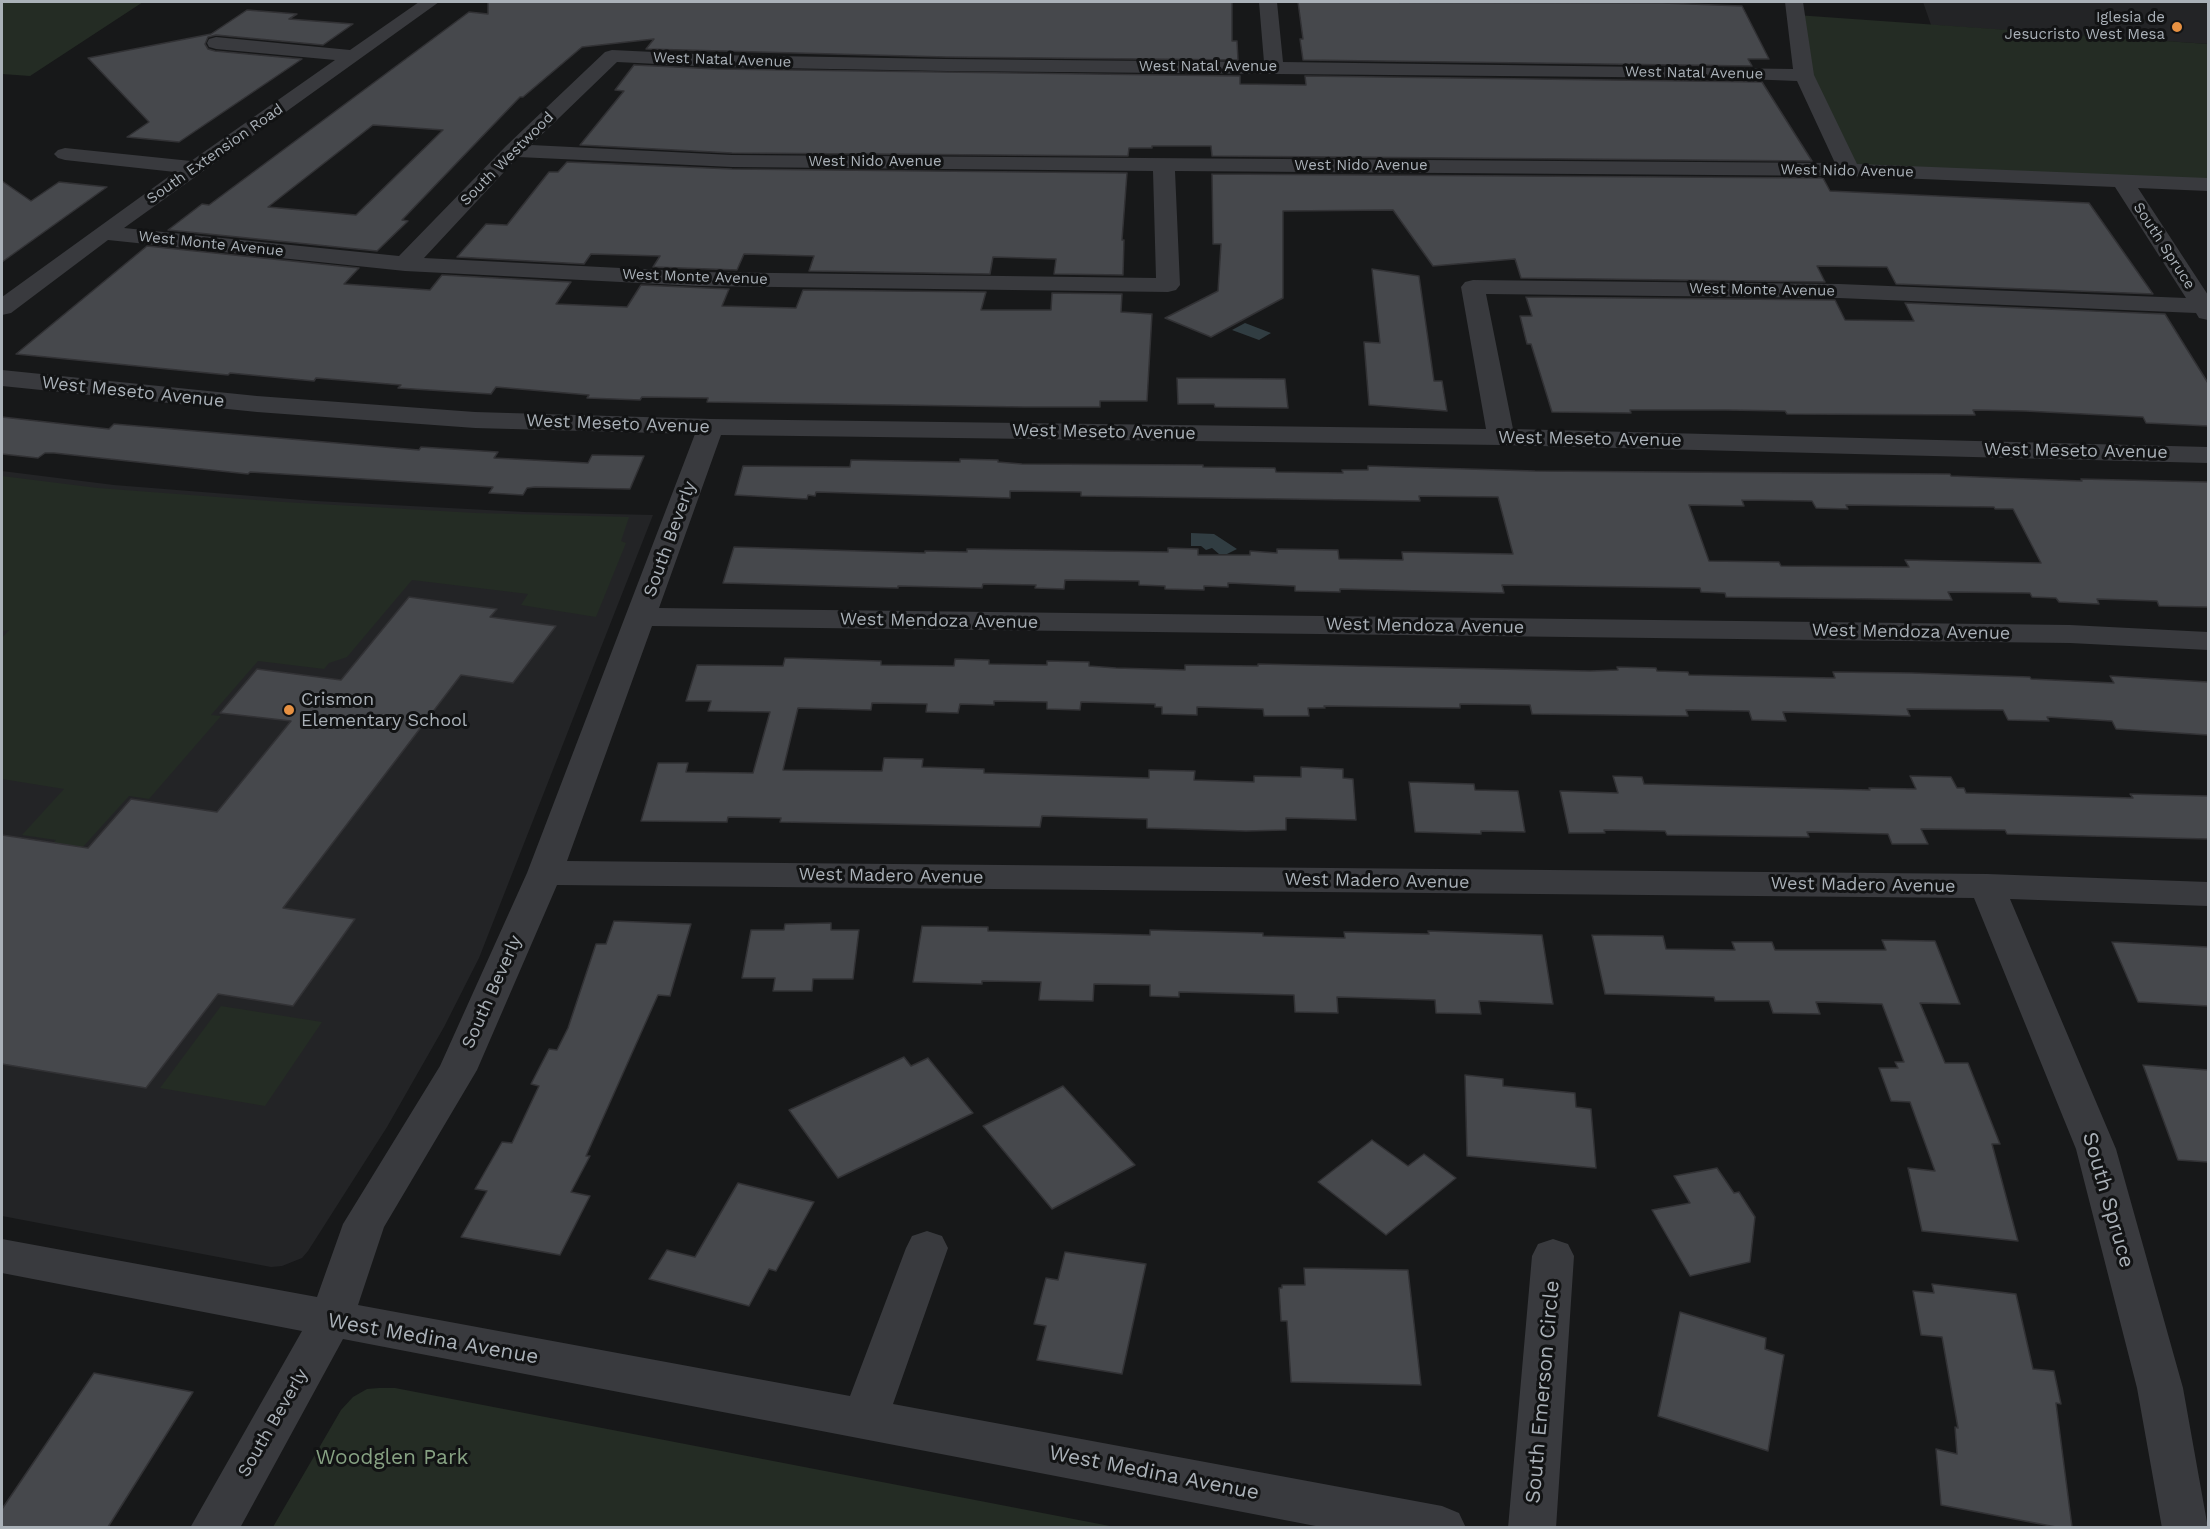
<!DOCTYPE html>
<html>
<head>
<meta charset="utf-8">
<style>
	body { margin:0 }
	#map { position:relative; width:2210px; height:1529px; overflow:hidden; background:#171819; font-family:"Work Sans",sans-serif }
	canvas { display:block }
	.frame { position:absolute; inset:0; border:3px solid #aab1b8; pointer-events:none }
</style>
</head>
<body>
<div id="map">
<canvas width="2210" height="1529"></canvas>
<div class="frame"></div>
</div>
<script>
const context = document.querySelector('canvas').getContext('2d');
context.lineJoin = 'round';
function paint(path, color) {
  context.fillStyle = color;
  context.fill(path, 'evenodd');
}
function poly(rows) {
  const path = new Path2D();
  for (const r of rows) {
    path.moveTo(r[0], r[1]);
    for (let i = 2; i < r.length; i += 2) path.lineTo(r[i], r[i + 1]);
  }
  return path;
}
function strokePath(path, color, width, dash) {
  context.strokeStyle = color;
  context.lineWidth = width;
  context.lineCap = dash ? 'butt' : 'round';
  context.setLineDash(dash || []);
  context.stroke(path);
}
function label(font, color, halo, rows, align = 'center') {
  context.font = font + ' "Work Sans",sans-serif';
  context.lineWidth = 6;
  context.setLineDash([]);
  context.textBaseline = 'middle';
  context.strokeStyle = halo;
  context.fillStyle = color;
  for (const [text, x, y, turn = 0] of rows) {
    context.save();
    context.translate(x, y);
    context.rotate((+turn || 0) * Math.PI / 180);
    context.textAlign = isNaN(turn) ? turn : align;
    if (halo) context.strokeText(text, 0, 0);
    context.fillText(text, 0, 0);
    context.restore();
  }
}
paint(poly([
	[1923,2,2208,2,2208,44,1931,25],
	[2,471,114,485,316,501,525,512,653,515,479,958,444,1027,387,1127,308,1251,302,1258,282,1266,271,1267,2,1216]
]), '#232426');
paint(poly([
	[2,2,143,2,30,76,2,74],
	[1796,15,2208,44,2208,184,1849,170,1804,75],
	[2,476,98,488,283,502,476,513,629,517,621,541,626,543,596,617,521,605,528,594,412,580,347,657,329,663,324,669,258,661,211,715,221,716,149,799,129,796,62,870,32,866,56,840,22,835,64,789,2,779,2,638,9,630,2,631],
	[221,1006,322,1022,265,1106,160,1088],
	[379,1388,395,1388,1115,1527,273,1527,341,1410,353,1397,367,1389]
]), '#242c24');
paint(poly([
	[1245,323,1271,333,1259,340,1232,330],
	[1191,533,1214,534,1237,549,1227,554,1219,554,1212,548,1206,550,1201,546,1191,546]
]), '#313d42');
const building = poly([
	[488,2,1232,2,1232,41,1237,41,1238,60,946,57,646,49,654,39,582,47,523,97,520,97,402,220,408,221,377,251,168,230,202,204,209,205,469,12,488,14,488,2],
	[373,125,443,130,356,215,268,207,373,125],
	[1298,2,1663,3,1742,6,1769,59,1748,59,1752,66,1303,60,1300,39,1303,39,1298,2],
	[247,10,297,14,289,19,353,24,323,45,216,35,208,37,205,44,208,49,215,51,302,59,179,142,127,137,149,122,88,58,211,34,247,10],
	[634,65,717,69,1240,76,1240,84,1306,85,1305,76,1762,82,1812,161,1212,156,1211,146,1152,146,1152,148,1129,148,1128,156,732,153,580,145,624,91,615,90,634,65],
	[567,162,732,169,1127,173,1122,240,1124,240,1123,275,1054,274,1056,259,993,257,990,274,809,271,814,256,744,254,737,270,653,267,660,256,591,254,584,264,457,257,486,224,507,225,549,172,558,172,567,162],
	[1212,174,1823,178,1830,191,2089,203,2153,294,1896,284,1887,267,1817,266,1825,282,1521,278,1515,259,1433,266,1393,210,1283,211,1283,298,1211,337,1165,318,1218,291,1221,244,1213,244,1212,174],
	[2,181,31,201,59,182,107,187,2,262,2,181],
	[147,246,359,268,344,284,430,290,442,275,571,282,556,304,627,307,641,285,729,289,722,306,796,308,803,290,986,292,981,310,1051,310,1052,293,1122,294,1121,312,1152,314,1147,401,1100,401,1100,407,1024,407,707,402,708,398,642,397,640,400,587,398,589,395,496,387,491,394,398,388,401,385,316,378,314,381,230,373,228,375,16,354,147,246],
	[1372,269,1419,276,1434,381,1442,381,1447,411,1369,405,1364,342,1380,343,1372,269],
	[1526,297,1835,300,1845,320,1914,321,1905,303,2165,314,2208,383,2208,426,2146,423,2143,417,2025,411,1973,410,1975,415,1787,414,1785,411,1726,410,1630,410,1631,413,1552,412,1531,344,1527,344,1520,316,1532,316,1526,297],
	[1177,378,1285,379,1288,408,1215,407,1214,404,1178,404,1177,378],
	[2,417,109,429,114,424,419,450,421,447,498,452,494,458,588,463,592,455,644,456,630,489,535,487,527,488,523,495,489,493,493,487,250,472,248,474,54,453,45,453,38,458,2,454,2,417],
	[960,459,998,460,998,462,1022,464,1203,465,1203,467,1275,468,1276,472,1343,473,1342,470,1368,470,1368,466,1535,471,1950,474,1951,476,2082,481,2081,479,2208,482,2208,607,2159,606,2157,601,2097,599,2099,604,2059,602,2056,598,2032,597,2030,593,1948,592,1952,600,1726,597,1725,593,1701,592,1700,588,1502,585,1504,593,1340,589,1340,592,1295,591,1295,586,1228,583,1228,587,1204,586,1204,590,1165,589,1165,586,1139,585,1139,581,1065,580,1064,589,1035,588,1036,585,983,584,982,588,898,586,898,588,723,583,734,547,925,553,925,551,967,552,967,549,1168,552,1168,548,1198,549,1198,555,1250,555,1250,551,1277,553,1277,549,1338,550,1339,559,1403,560,1402,552,1513,554,1498,497,1419,496,1420,501,1081,496,1081,492,1010,491,1010,498,816,492,815,496,808,495,807,499,735,495,743,466,850,467,851,460,960,462,960,459],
	[1742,500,1812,501,1816,508,1848,509,1846,505,1994,507,1995,509,2013,509,2041,563,1905,560,1909,567,1781,566,1779,562,1709,561,1689,505,1744,506,1742,500],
	[409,597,497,609,490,617,556,626,513,683,461,675,283,908,355,919,293,1006,218,994,146,1088,2,1064,2,835,88,848,131,799,217,812,291,721,220,713,257,669,341,680,409,597],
	[785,658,881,661,881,665,954,666,955,659,989,660,989,664,1047,665,1047,661,1089,662,1089,666,1116,668,1185,670,1185,665,1258,666,1258,664,1590,671,1618,670,1617,667,1656,668,1657,671,1688,672,1689,675,1835,678,1833,672,1912,673,2030,677,2031,679,2114,683,2110,676,2208,682,2208,735,2116,729,2112,721,2047,717,2049,721,2008,720,2003,710,1907,709,1910,716,1783,712,1786,721,1752,720,1749,711,1686,710,1688,716,1532,714,1530,705,1460,704,1460,708,1324,706,1325,708,1308,708,1309,716,1264,716,1263,709,1197,707,1197,715,1162,714,1162,707,1155,707,1155,704,1081,702,1080,710,1047,709,1047,702,994,701,994,705,960,704,958,713,926,712,927,704,872,703,871,710,798,708,783,770,882,771,884,758,923,759,922,767,984,769,984,773,1149,778,1149,770,1195,771,1194,780,1254,782,1254,776,1301,777,1301,767,1343,769,1343,778,1353,779,1356,820,1286,818,1286,830,1246,831,1147,828,1147,819,1042,816,1040,827,780,822,781,818,728,817,727,822,641,821,658,763,688,763,686,772,753,773,770,712,708,711,711,701,686,701,697,665,783,666,785,658],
	[1613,776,1642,777,1644,784,1870,790,1869,788,1916,789,1910,776,1951,777,1957,788,1964,788,1966,793,2133,798,2130,794,2208,796,2208,839,2007,834,2005,830,1921,829,1928,844,1892,844,1888,834,1807,832,1809,837,1667,835,1665,831,1604,830,1605,833,1569,833,1560,791,1618,793,1613,776],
	[1409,782,1474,784,1475,790,1518,791,1525,832,1481,831,1481,834,1415,832,1409,782],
	[614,921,691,924,670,996,658,995,586,1156,590,1156,571,1192,590,1196,560,1255,461,1237,487,1191,475,1189,502,1142,512,1143,539,1086,531,1084,549,1049,557,1050,568,1028,596,944,606,944,614,921],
	[831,923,831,930,859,930,853,979,813,979,812,991,773,991,775,978,742,978,751,930,784,930,785,924,831,923],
	[922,926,988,927,988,931,1150,935,1150,930,1263,933,1263,936,1345,938,1344,932,1429,934,1428,931,1542,935,1553,1004,1479,1001,1481,1014,1436,1013,1435,1000,1337,997,1338,1013,1295,1012,1294,995,1179,992,1179,997,1150,996,1150,985,1094,984,1093,1001,1039,1000,1041,982,982,981,982,984,913,982,922,926],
	[1592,935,1663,936,1666,949,1735,950,1732,942,1772,942,1775,950,1886,950,1882,940,1935,941,1960,1004,1920,1003,1945,1063,1968,1063,2000,1144,1992,1144,2018,1241,1922,1231,1908,1168,1935,1171,1910,1102,1891,1101,1879,1068,1898,1068,1895,1062,1904,1062,1882,1004,1816,1002,1820,1014,1773,1013,1769,1001,1715,1001,1714,997,1605,994,1592,935],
	[2112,942,2208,947,2208,1006,2138,1002,2112,942],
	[904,1057,911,1066,928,1058,973,1113,838,1178,789,1110,904,1057],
	[2143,1065,2208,1070,2208,1162,2178,1160,2143,1065],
	[1465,1075,1503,1079,1503,1086,1575,1093,1576,1107,1591,1109,1596,1168,1467,1156,1465,1075],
	[1063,1086,1135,1165,1052,1209,983,1126,1063,1086],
	[1372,1140,1408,1166,1424,1154,1456,1178,1386,1235,1318,1182,1372,1140],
	[1717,1168,1734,1193,1739,1192,1755,1217,1750,1262,1690,1276,1652,1210,1690,1203,1674,1176,1717,1168],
	[738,1183,814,1202,776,1271,769,1269,749,1306,649,1279,667,1250,695,1257,738,1183],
	[1065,1252,1146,1264,1122,1374,1037,1360,1046,1326,1034,1324,1046,1278,1058,1280,1065,1252],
	[1304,1268,1408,1270,1421,1385,1291,1382,1287,1321,1281,1321,1279,1288,1282,1288,1282,1285,1305,1285,1304,1268],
	[1932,1284,2016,1294,2033,1369,2054,1371,2061,1404,2056,1403,2072,1527,2056,1527,1941,1505,1936,1449,1957,1454,1955,1427,1958,1428,1942,1337,1921,1335,1913,1291,1934,1293,1932,1284],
	[1680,1312,1766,1338,1765,1349,1784,1355,1768,1451,1658,1416,1680,1312],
	[94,1373,193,1392,108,1527,2,1527,2,1509,94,1373]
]);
paint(building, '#46484c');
strokePath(building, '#323235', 1.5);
paint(poly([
	[419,2,439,2,124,228,399,256,506,146,605,52,612,50,717,55,946,59,1264,62,1259,2,1277,2,1283,62,1793,69,1785,2,1803,2,1814,75,1857,164,2208,178,2208,191,2138,188,2208,295,2208,320,2199,318,2196,313,1839,298,1486,294,1513,429,2208,447,2208,463,1501,445,721,435,659,608,2070,625,2208,632,2208,650,2070,643,652,626,567,861,1987,874,2208,882,2208,906,2010,899,2116,1149,2183,1388,2208,1528,2162,1528,2137,1388,2076,1149,1974,898,557,885,477,1070,384,1227,358,1305,850,1396,906,1248,912,1236,927,1231,942,1236,948,1248,893,1404,1442,1506,1459,1513,1466,1528,1326,1528,343,1339,240,1528,190,1528,302,1331,2,1273,2,1239,317,1297,343,1224,440,1066,527,873,695,434,475,428,257,412,2,386,2,370,257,396,475,412,711,419,1486,429,1461,287,1465,282,1473,280,1839,284,2186,298,2115,187,1849,176,1175,171,1180,285,1176,290,1168,292,699,286,405,271,108,240,11,313,2,315,2,297,175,172,65,160,58,158,54,154,58,150,65,148,191,161,335,60,216,49,209,47,207,43,209,39,216,37,350,50,419,2],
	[617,62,717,67,946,71,1721,78,1797,81,1835,163,732,155,531,145,617,62],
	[518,157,732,167,1153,171,1156,278,699,272,424,258,518,157],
	[1553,1239,1568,1244,1574,1256,1556,1528,1508,1528,1532,1256,1538,1244,1553,1239]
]), '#393a3e');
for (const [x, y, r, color] of [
	[2177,27,6,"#e79142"],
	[289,710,6,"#e79142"]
]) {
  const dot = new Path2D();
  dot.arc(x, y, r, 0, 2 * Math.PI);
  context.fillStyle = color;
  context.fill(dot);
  strokePath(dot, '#121314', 2);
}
label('15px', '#aab1b8', '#121314', [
	["Iglesia de",2165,18],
	["Jesucristo West Mesa",2165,35]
], 'right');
label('15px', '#aab1b8', '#121314', [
	["West Natal Avenue",722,60,2],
	["West Natal Avenue",1208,67],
	["West Natal Avenue",1694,73,1],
	["South Extension Road",215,154,-35],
	["South Westwood",507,159,-45],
	["West Nido Avenue",875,162],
	["West Nido Avenue",1361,166],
	["West Nido Avenue",1847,171,1],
	["West Monte Avenue",211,244,6],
	["South Spruce",2164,246,57],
	["West Monte Avenue",695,277,2],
	["West Monte Avenue",1762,290,1]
]);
label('18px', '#aab1b8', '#121314', [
	["West Meseto Avenue",133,392,6],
	["West Meseto Avenue",618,424,2],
	["West Meseto Avenue",1104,432,1],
	["West Meseto Avenue",1590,439,1],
	["West Meseto Avenue",2076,451,1],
	["South Beverly",670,539,-70],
	["West Mendoza Avenue",939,621,1],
	["West Mendoza Avenue",1425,626,1],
	["West Mendoza Avenue",1911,632,1],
	["West Madero Avenue",891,876,1],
	["West Madero Avenue",1377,881,1],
	["West Madero Avenue",1863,885,1],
	["South Beverly",492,992,-66],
	["South Beverly",273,1423,-60]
]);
label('18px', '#aab1b8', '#121314', [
	["Crismon",301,700],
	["Elementary School",301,721]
], 'left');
label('21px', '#aab1b8', '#121314', [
	["South Spruce",2108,1200,74],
	["West Medina Avenue",433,1339,10],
	["South Emerson Circle",1543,1392,-85],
	["West Medina Avenue",1154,1473,11]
]);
label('21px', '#87a283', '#121314', [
	["Woodglen Park",392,1458]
]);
</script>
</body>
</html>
